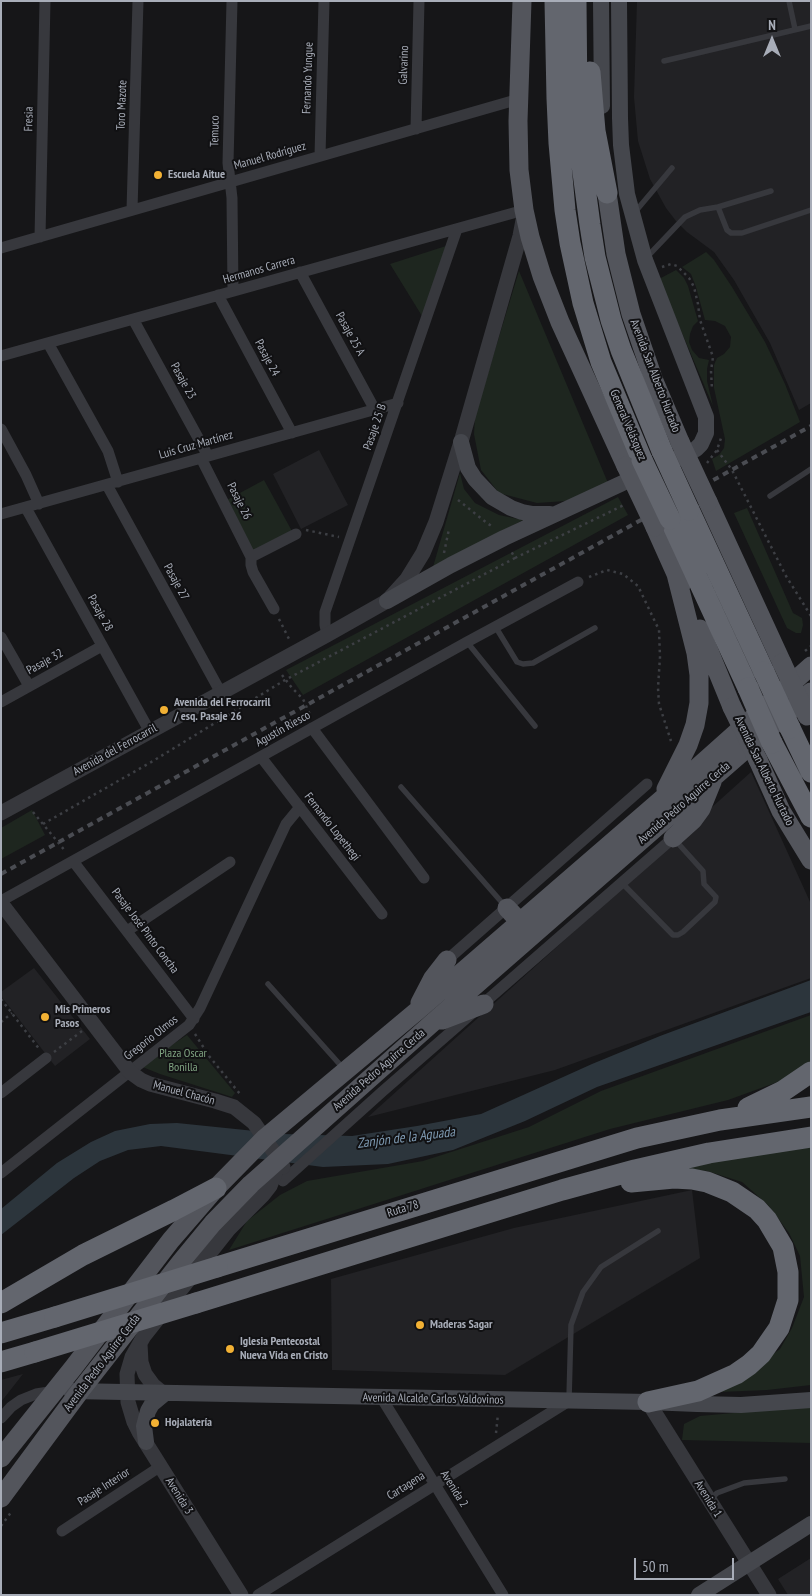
<!DOCTYPE html>
<html>
<head>
<meta charset="utf-8">
<style>
	body { margin:0 }
	#map { position:relative; width:812px; height:1596px; overflow:hidden; background:#161618; font-family:"PT Sans Narrow",sans-serif }
	canvas { display:block }
	.frame { position:absolute; inset:0; border:2px solid #a8adb8; pointer-events:none }
	.north { position:absolute; left:747px; top:15px; width:50px; height:50px; -webkit-text-stroke:4px #111113; paint-order:stroke; rotate:0deg; font-size:14px; font-weight:700; line-height:20px; text-align:center; color:#a8adb8 }
	.north::after { content:''; display:block; margin:auto; width:18px; height:22px; background:#a8adb8; clip-path:polygon(50% 0,100% 100%,50% 72%,0 100%) }
	.scale { position:absolute; left:634px; top:1558px; width:100px; height:22px; box-sizing:border-box; border:2px solid #a8adb8; border-top:0; padding-left:6px; font-size:15px; line-height:18px; white-space:nowrap; color:#a8adb8; -webkit-text-stroke:4px #111113; paint-order:stroke }
</style>
</head>
<body>
<div id="map">
<canvas width="812" height="1596"></canvas>
<div class="frame"></div>
<div class="north">N</div>
<div class="scale">50 m</div>
</div>
<script>
const context = document.querySelector('canvas').getContext('2d');
context.lineJoin = 'round';
function paint(path, color) {
  context.fillStyle = color;
  context.fill(path, 'evenodd');
}
function poly(rows) {
  const path = new Path2D();
  for (const r of rows) {
    path.moveTo(r[0], r[1]);
    for (let i = 2; i < r.length; i += 2) path.lineTo(r[i], r[i + 1]);
  }
  return path;
}
function strokePath(path, color, width, dash) {
  context.strokeStyle = color;
  context.lineWidth = width;
  context.lineCap = dash ? 'butt' : 'round';
  context.setLineDash(dash || []);
  context.stroke(path);
}
function label(font, color, halo, rows, align = 'center') {
  context.font = font + ' "PT Sans Narrow",sans-serif';
  context.lineWidth = 4;
  context.setLineDash([]);
  context.textBaseline = 'middle';
  context.strokeStyle = halo;
  context.fillStyle = color;
  for (const [text, x, y, turn = 0] of rows) {
    context.save();
    context.translate(x, y);
    context.rotate((+turn || 0) * Math.PI / 180);
    context.textAlign = isNaN(turn) ? turn : align;
    if (halo) context.strokeText(text, 0, 0);
    context.fillText(text, 0, 0);
    context.restore();
  }
}
paint(poly([
	[637,1,811,1,811,403,799,410,770,343,734,280,714,252,687,232,676,221,666,208,650,179,638,141,634,97],
	[319,450,348,505,301,529,273,474],
	[751,772,811,904,811,978,555,1070,368,1117],
	[34,968,90,1039,55,1066,1,996,1,992],
	[692,1190,700,1258,505,1375,332,1370,331,1279,514,1228],
	[23,1374,1,1402,1,1380],
	[811,1558,811,1595,788,1595,778,1579]
]), '#222225');
paint(poly([
	[446,246,422,316,390,264],
	[706,252,714,260,732,287,765,342,785,384,800,422,716,471,712,459,719,455,724,448,725,439,714,388,714,365,717,358,724,354,730,347,731,337,725,326,715,321,705,320,696,287,691,274,682,267],
	[676,270,684,278,688,286,698,321,693,326,690,334,689,342,692,350,699,358,709,360,707,369,707,381,713,406,659,279],
	[519,271,608,483,566,501,537,503,499,493,481,470,474,434,475,416],
	[460,473,464,489,475,503,499,515,523,520,433,567],
	[264,480,293,533,253,553,225,501],
	[618,497,628,515,303,695,286,670],
	[747,508,793,613,802,618,803,625,801,633,796,633,787,628,734,513],
	[32,810,45,835,1,859,1,828],
	[811,1015,811,1063,783,1080,728,1100,610,1129,229,1250,247,1221,280,1195,307,1181,423,1161,529,1127,601,1091],
	[187,1035,235,1093,232,1097,160,1074,140,1066],
	[811,1145,811,1385,767,1390,720,1392,780,1349,792,1328,804,1297,800,1256,789,1233,768,1205,742,1182,707,1171,675,1167],
	[811,1406,811,1443,682,1440,684,1424,700,1416]
]), '#1e261f');
paint(poly([
	[811,980,811,1012,597,1087,525,1121,453,1150,388,1164,323,1167,161,1146,128,1150,100,1161,74,1178,1,1235,1,1209,57,1163,91,1142,115,1131,150,1124,177,1123,284,1134,352,1136,417,1126,481,1114,592,1064,660,1036]
]), '#2c353c');
strokePath(poly([
	[662,267,671,264,677,266,689,278,694,287,698,304,700,320,713,357,711,371,712,389],
	[717,450,732,470,786,576,811,616],
	[707,463,717,450,721,438],
	[458,500,487,523,493,527],
	[306,530,339,537],
	[444,553,449,529],
	[515,558,626,504],
	[589,577,607,570,623,574,638,586,659,630,660,657,658,688,659,704,671,741],
	[279,619,290,641],
	[805,651,811,646],
	[282,675,292,688,303,699,311,717],
	[33,812,66,852],
	[43,824,153,761,285,680,515,558,511,551],
	[1,999,40,1050],
	[1,1022,12,1013],
	[195,1034,209,1056,240,1094],
	[54,1052,82,1031],
	[496,1433,498,1414],
	[1,1526,12,1511]
]), '#3d3f44', 2.5, [2.5, 4]);
strokePath(poly([
	[789,1,795,29],
	[664,61,811,26],
	[718,207,727,230,731,233,742,233,811,210],
	[635,212,672,168],
	[647,257,685,217,700,210,718,207,771,191],
	[770,496,811,469],
	[495,626,517,662,523,664,533,663,595,628],
	[467,642,535,726],
	[401,787,505,906],
	[622,883,673,935,678,935,683,932,715,902,716,897,704,884,703,871,675,840],
	[268,984,343,1068],
	[569,1399,571,1325,583,1292,601,1267,658,1231],
	[711,1499,717,1493,744,1483,785,1479]
]), '#37383d', 5.5);
strokePath(poly([
	[232,1,228,163,232,198,233,291],
	[416,129,419,1],
	[320,156,324,1],
	[132,210,138,1],
	[40,237,45,1],
	[1,248,519,99],
	[300,272,375,410],
	[218,295,292,433],
	[133,319,208,456],
	[48,343,108,451,118,482],
	[1,356,524,210],
	[1,429,26,475,39,504],
	[201,458,251,557,251,565,253,572,274,609],
	[107,485,221,693],
	[26,508,150,732],
	[1,514,398,403],
	[251,557,296,534],
	[327,635,325,625,325,612,457,229],
	[1,637,29,686],
	[1,702,102,646],
	[312,728,424,878],
	[261,757,382,914],
	[73,861,194,1019],
	[1,901,467,642,578,582],
	[127,931,230,862],
	[447,960,647,784],
	[1,1093,46,1058],
	[1,1173,189,1025,200,1008,286,824,300,807],
	[283,1181,383,1091,673,838],
	[381,1397,503,1595],
	[1,1418,11,1407,21,1400,36,1394,55,1391],
	[62,1531,161,1466],
	[258,1595,569,1401]
]), '#37383d', 11);
strokePath(poly([
	[1,813,327,635,387,601,407,579,423,553,436,522,461,442,520,236,524,215],
	[1,903,130,1072,141,1080,150,1084,215,1101,234,1107,254,1123,278,1158,283,1167],
	[140,1344,141,1362,145,1374,153,1385,164,1394],
	[648,1402,769,1595],
	[241,1595,139,1432,134,1422,128,1402,127,1374,132,1357,144,1336,228,1230,263,1195,270,1186,276,1171,278,1158]
]), '#37383d', 15);
strokePath(poly([
	[601,1,602,106],
	[619,1,620,118,621,145,627,194,645,260,706,417,706,433,701,444,696,449,674,460],
	[461,442,468,468,475,479,492,497,511,508,522,512,533,514,550,514],
	[387,601,451,565,504,538,642,474],
	[71,1391,648,1402,697,1404,741,1405,811,1400],
	[146,1442,144,1426,148,1411,152,1404,164,1394],
	[699,1595,811,1524]
]), '#45474d', 16);
strokePath(poly([
	[522,1,518,121,519,170,524,210,530,237,542,276,560,322,626,466],
	[607,193,616,254,631,314,654,381,680,442],
	[708,502,782,663],
	[655,527,681,585],
	[700,629,732,707],
	[758,760,781,811,811,860],
	[666,789,688,745,695,725,699,703,699,675,696,653,676,574],
	[673,838,693,820,701,809,712,782],
	[507,908,520,922],
	[420,1003,433,978,447,960],
	[442,1020,484,1004],
	[1,1458,73,1368,171,1240,216,1188,265,1138,417,1011,661,800,811,666],
	[1,1498,80,1391,180,1263,213,1223,251,1184,430,1025,811,692]
]), '#53555c', 19);
strokePath(poly([
	[555,1,557,98,559,143,565,210,570,243,583,303,601,362,642,460],
	[576,1,577,106,580,150,590,225,595,257,611,320,621,350,662,451],
	[590,72,595,131,607,193],
	[689,510,764,672],
	[670,519,748,688],
	[790,728,811,772],
	[772,743,811,817],
	[748,1108,783,1091,811,1072],
	[631,1182,674,1178,692,1179,707,1182,732,1192,757,1209,767,1220,783,1247,788,1272,788,1300,779,1328,761,1354,749,1365,736,1374,698,1391,648,1402],
	[217,1267,637,1138,720,1120,811,1107],
	[1,1303,83,1255,174,1210,216,1188],
	[196,1303,562,1190,635,1170,709,1153,811,1137],
	[1,1333,55,1317],
	[1,1362,35,1352]
]), '#63666e', 21);
strokePath(poly([
	[1,874,811,426]
]), '#4a4c52', 4, [6, 5]);
strokePath(poly([
	[680,442,708,502],
	[626,466,655,527],
	[782,663,807,716],
	[732,707,758,760]
]), '#53555c', 19);
strokePath(poly([
	[662,451,689,510],
	[642,460,670,519],
	[764,672,790,728],
	[748,688,772,743],
	[55,1317,217,1267],
	[35,1352,196,1303]
]), '#63666e', 21);
for (const [x, y, r, color] of [
	[158,175,5,"#f2b134"],
	[164,710,5,"#f2b134"],
	[45,1017,5,"#f2b134"],
	[420,1325,5,"#f2b134"],
	[230,1349,5,"#f2b134"],
	[155,1423,5,"#f2b134"]
]) {
  const dot = new Path2D();
  dot.arc(x, y, r, 0, 2 * Math.PI);
  context.fillStyle = color;
  context.fill(dot);
  strokePath(dot, '#111113', 2);
}
label('12px', '#a8adb8', '#111113', [
	["Galvarino",404,65,-88],
	["Fernando Yungue",308,78,-88],
	["Toro Mazote",122,105,-88],
	["Fresia",29,119,-89],
	["Temuco",215,131,-89],
	["Manuel Rodríguez",270,156,-16],
	["Hermanos Carrera",259,270,-16],
	["Pasaje 25 A",350,334,61],
	["Pasaje 24",267,358,62],
	["Avenida San Alberto Hurtado",655,376,69],
	["Pasaje 23",183,381,61],
	["General Velásquez",628,425,67],
	["Pasaje 25 B",375,427,-71],
	["Luis Cruz Martínez",196,445,-16],
	["Pasaje 26",239,501,63],
	["Pasaje 27",176,582,61],
	["Pasaje 28",100,613,61],
	["Pasaje 32",45,662,-29],
	["Agustín Riesco",283,729,-29],
	["Avenida del Ferrocarril",115,750,-29],
	["Avenida San Alberto Hurtado",764,771,64],
	["Avenida Pedro Aguirre Cerda",684,803,-41],
	["Fernando Lopethegi",332,827,52],
	["Pasaje José Pinto Concha",145,931,53],
	["Gregorio Olmos",151,1038,-38],
	["Avenida Pedro Aguirre Cerda",379,1070,-41],
	["Manuel Chacón",184,1093,15],
	["Ruta 78",403,1209,-17],
	["Avenida Pedro Aguirre Cerda",102,1363,-53],
	["Avenida Alcalde Carlos Valdovinos",433,1399,1],
	["Cartagena",406,1486,-32],
	["Pasaje Interior",104,1487,-33],
	["Avenida 2",454,1489,58],
	["Avenida 3",179,1496,58],
	["Avenida 1",708,1499,58]
]);
label('bold 12px', '#a8adb8', '#111113', [
	["Escuela Aitue",168,175],
	["Avenida del Ferrocarril",174,703],
	["/ esq. Pasaje 26",174,717],
	["Mis Primeros",55,1010],
	["Pasos",55,1024],
	["Maderas Sagar",430,1325],
	["Iglesia Pentecostal",240,1342],
	["Nueva Vida en Cristo",240,1356],
	["Hojalatería",165,1423]
], 'left');
label('12px', '#7fa381', '#111113', [
	["Plaza Oscar",183,1054],
	["Bonilla",183,1068]
]);
label('italic 14px', '#7f9bb3', '#111113', [
	["Zanjón de la Aguada",406,1138,-7]
]);
</script>
</body>
</html>
